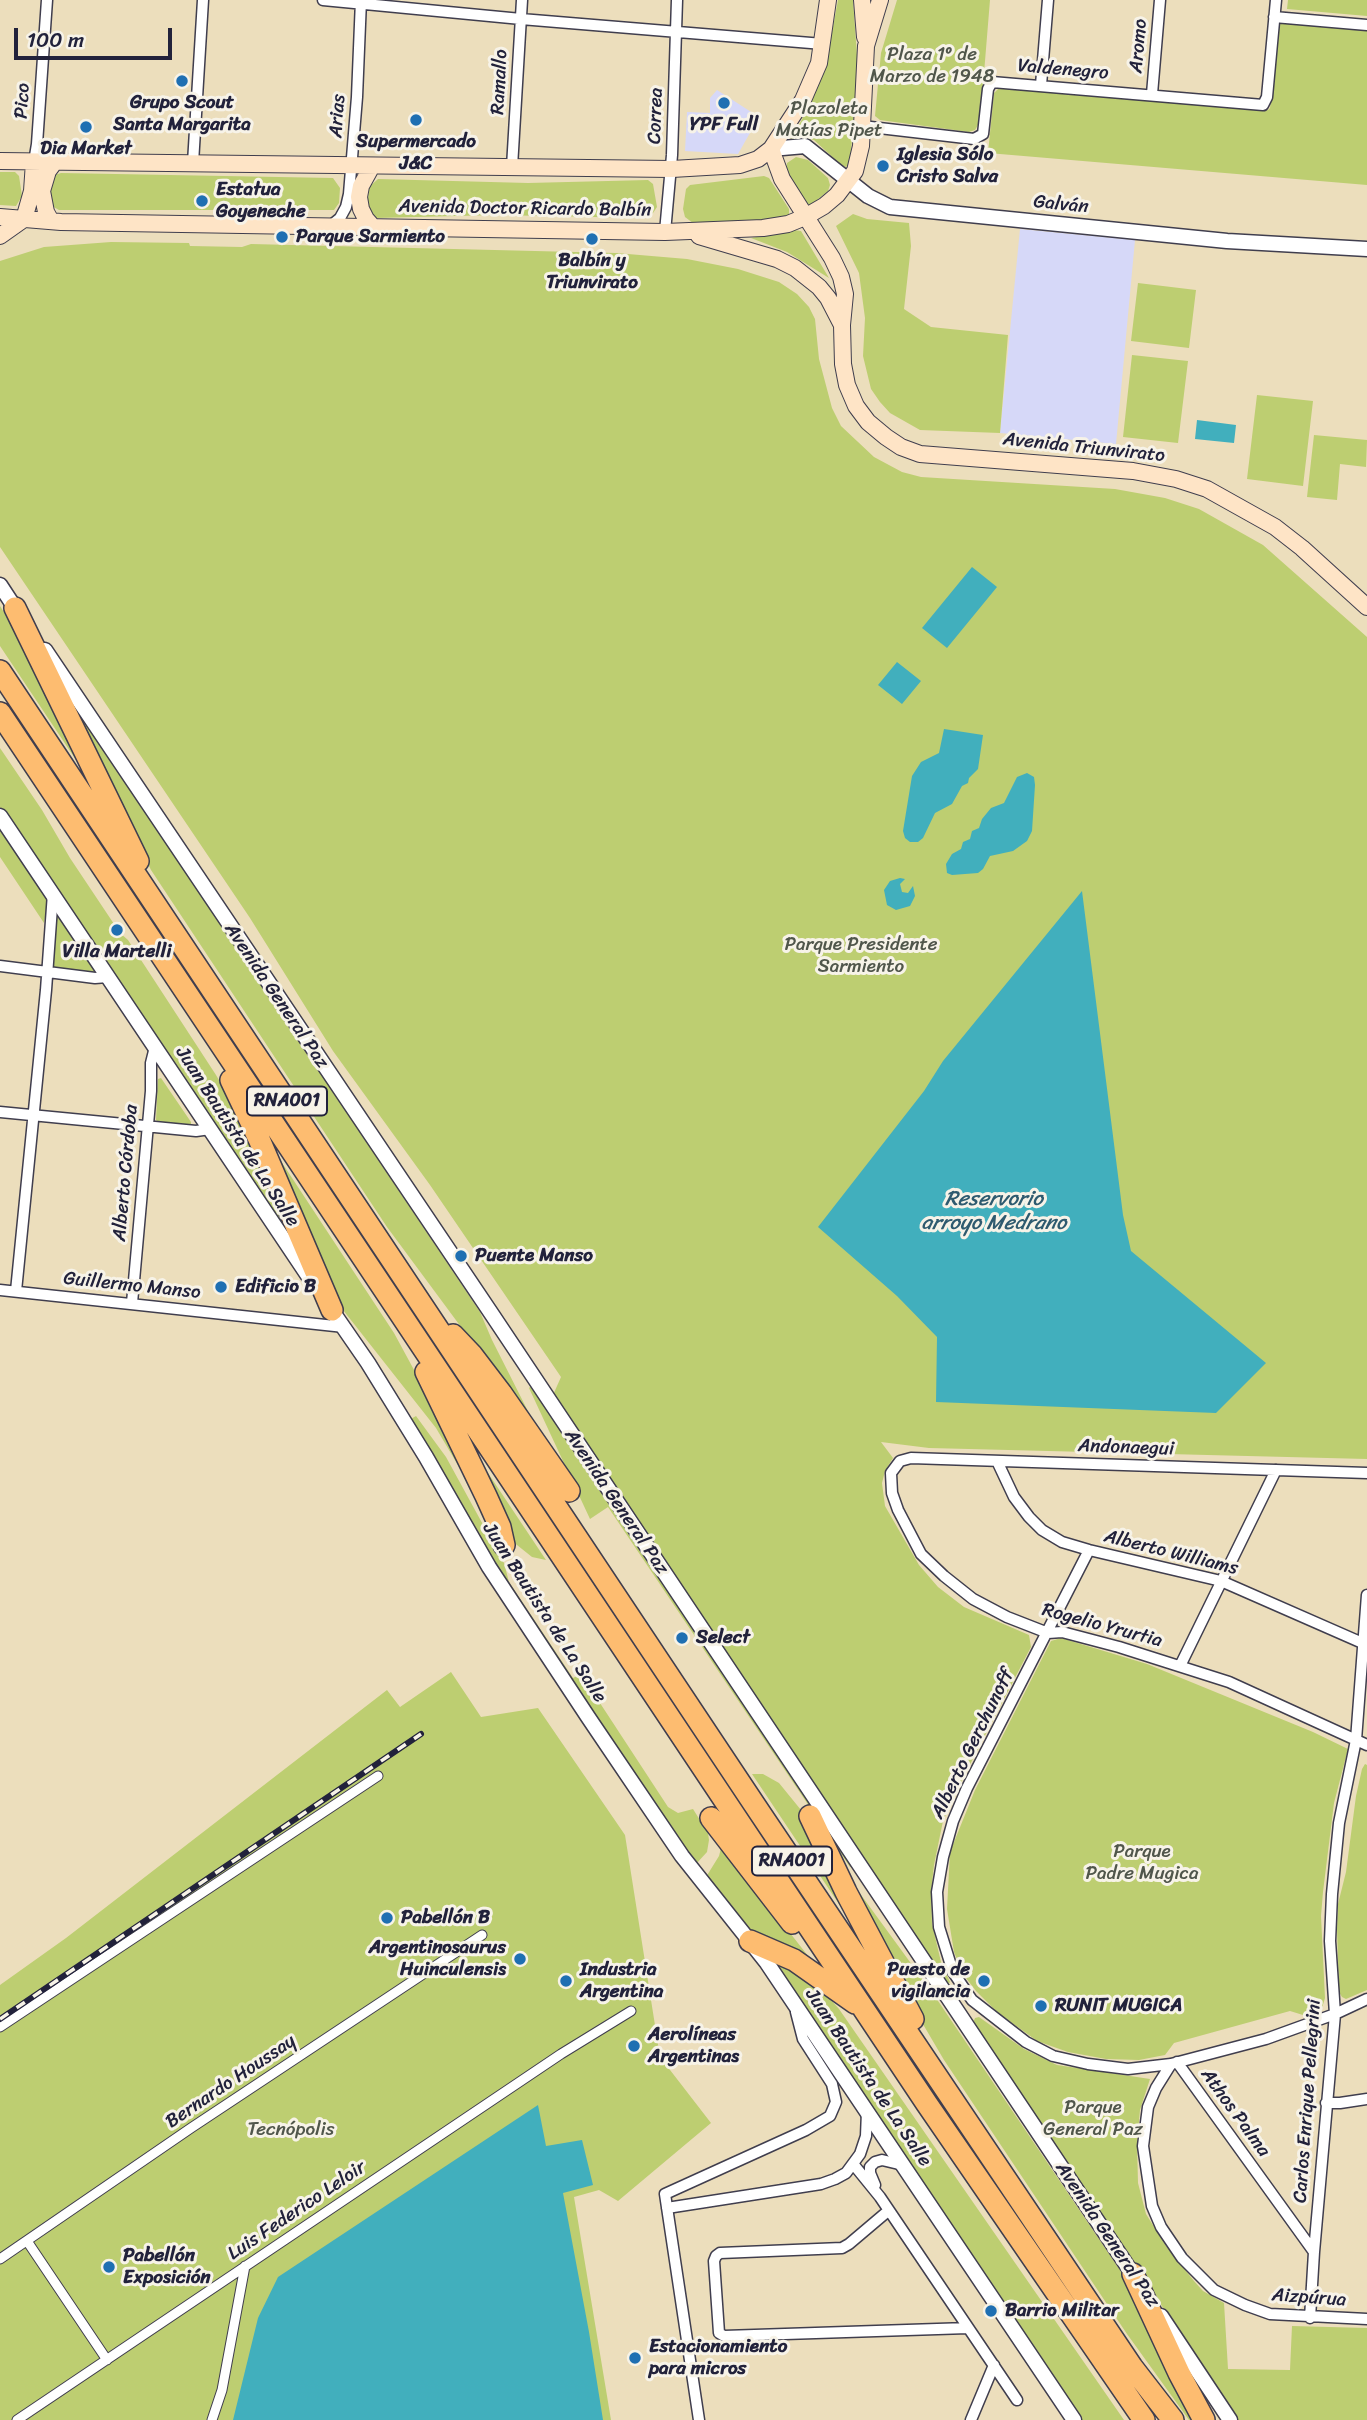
<!DOCTYPE html>
<html>
<head>
<meta charset="utf-8">
<style>
	body { margin:0 }
	#map { position:relative; width:1367px; height:2420px; overflow:hidden; background:#ecdebc; font-family:Sriracha,sans-serif }
	canvas { display:block }
	.scale { position:absolute; left:14px; top:28px; width:158px; height:32px; box-sizing:border-box; border:4px solid #22223b; border-top:0; padding-left:9px; font-size:21px; line-height:24px; white-space:nowrap; color:#22223b; -webkit-text-stroke:5px #f7f3e8; paint-order:stroke }
</style>
</head>
<body>
<div id="map">
<canvas width="1367" height="2420"></canvas>
<div class="scale">100 m</div>
</div>
<script>
const context = document.querySelector('canvas').getContext('2d');
context.lineJoin = 'round';
function paint(path, color) {
  context.fillStyle = color;
  context.fill(path, 'evenodd');
}
function poly(rows) {
  const path = new Path2D();
  for (const r of rows) {
    path.moveTo(r[0], r[1]);
    for (let i = 2; i < r.length; i += 2) path.lineTo(r[i], r[i + 1]);
  }
  return path;
}
function strokePath(path, color, width, dash) {
  context.strokeStyle = color;
  context.lineWidth = width;
  context.lineCap = dash ? 'butt' : 'round';
  context.setLineDash(dash || []);
  context.stroke(path);
}
function label(font, color, halo, rows, align = 'center') {
  context.font = font + ' Sriracha,sans-serif';
  context.lineWidth = 6;
  context.setLineDash([]);
  context.textBaseline = 'middle';
  context.strokeStyle = halo;
  context.fillStyle = color;
  for (const [text, x, y, turn = 0] of rows) {
    context.save();
    context.translate(x, y);
    context.rotate((+turn || 0) * Math.PI / 180);
    context.textAlign = isNaN(turn) ? turn : align;
    if (halo) context.strokeText(text, 0, 0);
    context.fillText(text, 0, 0);
    context.restore();
  }
}
paint(poly([
	[717,90,759,117,738,154,685,151,687,112,710,113,710,98],
	[1020,229,1135,240,1116,444,1000,433]
]), '#d6d8f8');
paint(poly([
	[838,0,853,0,858,69,850,163,846,167,841,165,814,140,803,137,790,141,812,101,827,59],
	[897,0,990,0,980,122,975,130,969,132,880,120,875,116,881,53],
	[1288,0,1367,0,1367,16,1287,9],
	[1284,22,1367,31,1367,185,988,153,994,93,1000,87,1268,110,1270,108,1278,29,1281,23],
	[796,157,808,160,828,178,830,185,828,191,811,205,805,203,786,171,787,163],
	[0,172,15,172,19,176,22,196,16,206,0,205],
	[61,173,333,178,340,188,339,203,334,210,59,210,52,206,49,199,51,176],
	[764,176,769,178,789,209,789,214,786,217,754,223,693,223,685,217,683,209,686,189,690,185],
	[378,179,528,183,648,180,653,184,657,207,653,213,644,218,496,215,376,218,367,210,369,187],
	[853,214,867,219,909,223,911,246,904,309,931,327,1008,335,1000,433,920,430,890,413,880,402,871,389,863,356,865,318,859,273,836,226],
	[794,230,801,231,829,278,787,252,751,238],
	[111,242,189,243,190,246,242,247,251,244,616,253,687,259,738,269,779,282,797,294,809,307,815,319,819,359,832,408,841,426,874,457,902,472,921,477,1115,489,1165,498,1199,509,1263,545,1367,637,1367,1459,929,1448,881,1442,893,1458,885,1471,882,1483,885,1506,919,1565,938,1587,964,1607,1029,1635,1031,1647,965,1774,943,1821,934,1865,931,1892,932,1924,941,1962,950,1982,948,1984,553,1395,561,1377,430,1185,333,1051,250,918,0,547,0,261,44,247],
	[1138,283,1196,290,1189,348,1131,341],
	[1132,355,1188,361,1178,443,1123,437],
	[1257,395,1313,401,1303,486,1247,479],
	[1314,435,1367,440,1366,467,1340,464,1337,500,1307,497],
	[0,606,12,625,84,772,0,646],
	[75,706,480,1312,492,1340,538,1431,387,1227,151,870,72,707],
	[0,748,42,810,70,858,120,933,128,940,216,1075,252,1137,302,1257,178,1076,92,940,0,807],
	[0,828,48,899,44,923,0,857],
	[61,913,98,970,95,974,50,968,56,914],
	[161,1078,191,1122,191,1125,161,1124,156,1120,158,1079],
	[271,1146,394,1333,439,1416,479,1501,436,1428,332,1296],
	[531,1386,852,1866,850,1867,608,1507,590,1519,529,1388],
	[416,1416,446,1457,504,1563,509,1582,573,1678,581,1674,668,1807,678,1813,693,1809,708,1833,709,1840,707,1852,696,1864,490,1559,409,1420],
	[470,1446,546,1560,532,1557,512,1541],
	[1061,1638,1147,1664,1313,1732,1348,1749,1334,1803,1323,1892,1321,1916,1325,1998,1322,2008,1303,2015,1290,2011,1174,2043,1165,2055,1139,2060,1106,2059,1068,2052,1037,2041,997,2012,976,1991,963,1974,954,1952,947,1909,950,1852,975,1790,1051,1641],
	[451,1672,481,1717,538,1708,625,1835,660,2057,711,2123,618,2201,599,2190,574,2197,611,2420,0,2420,0,1985,66,1938,387,1690,400,1707],
	[1365,1764,1367,1765,1367,1990,1346,1999,1342,1997,1339,1992,1337,1929,1338,1904,1346,1872,1356,1796,1362,1769],
	[752,1774,763,1774,779,1783,801,1810,867,1946],
	[722,1844,783,1924,812,1961,755,1935,706,1877,719,1856],
	[840,1866,934,1995,1128,2282,1197,2420,1189,2420,1127,2334,944,2060,917,2014],
	[774,1958,824,1992,839,2009,1124,2420,1082,2420,773,1960],
	[979,2017,1024,2049,1057,2065,1150,2079,1140,2110,1137,2143,1138,2183,1146,2214,1166,2246,1194,2281,1203,2291,1224,2303,1228,2369,1290,2370,1292,2326,1367,2328,1367,2420,1238,2420,973,2023,975,2018]
]), '#bdce71');
paint(poly([
	[1197,420,1236,425,1234,443,1195,439],
	[972,567,997,587,947,648,922,628],
	[897,662,921,681,902,704,878,685],
	[944,729,983,735,978,769,969,778,968,783,962,786,952,804,935,813,923,838,918,842,910,842,905,838,903,831,912,776,921,762,939,753],
	[1027,773,1034,777,1035,785,1032,831,1027,841,1013,851,990,856,983,869,978,873,952,875,947,873,946,864,952,854,961,849,963,842,970,839,972,831,979,828,982,819,991,808,1004,803,1017,777],
	[900,878,905,879,900,884,902,892,908,893,913,886,915,896,910,906,896,910,887,905,884,890,890,881],
	[1082,891,1123,1215,1131,1251,1266,1363,1216,1413,936,1402,937,1337,897,1296,818,1227,924,1091,943,1061],
	[538,2105,546,2146,582,2140,593,2185,563,2193,589,2332,603,2420,233,2420,258,2318,278,2277]
]), '#41afbd');
const pedestrian = poly([
	[0,2027,378,1776],
	[27,2241,107,2360],
	[0,2259,191,2128,482,1935],
	[17,2420,561,2054,631,2011],
	[212,2420,222,2390,245,2266]
]);
const minor = poly([
	[323,0,521,19,823,44],
	[1274,17,1367,25],
	[1041,85,1048,0],
	[1152,94,1160,0],
	[862,126,974,139,983,134,988,89,992,82,1263,105,1267,97,1276,0],
	[34,162,37,144,47,0],
	[193,163,203,0],
	[512,167,522,0],
	[329,227,340,218,346,207,349,194,357,97,361,0],
	[665,232,672,155,677,0],
	[0,966,95,978,108,977],
	[0,1112,196,1131,210,1129],
	[0,1290,344,1327],
	[16,1291,46,990,53,893],
	[132,1303,151,1091,151,1063,155,1047],
	[997,1461,1014,1497,1029,1517,1042,1530,1062,1542,1089,1550,1221,1581,1367,1645],
	[1367,1473,911,1458,900,1461,891,1473,892,1493,898,1510,921,1554,944,1576,973,1599,1007,1617,1048,1633,1062,1632,1119,1647,1229,1682,1367,1745],
	[1089,1550,967,1788,953,1821,943,1857,937,1892,939,1927,953,1972,972,2000,1026,2042,1053,2056,1088,2064,1128,2069,1171,2064,1266,2039,1335,2014,1367,1999],
	[1180,1666,1276,1470],
	[1177,2062,1314,2252],
	[1171,2064,1156,2088,1148,2107,1143,2146,1152,2206,1161,2227,1182,2258,1214,2290,1245,2305,1270,2314,1367,2319],
	[1326,2103,1340,2103,1367,2099],
	[854,2165,880,2197,1017,2400],
	[875,2185,870,2173,870,2167,875,2162,882,2160,903,2165],
	[667,2208,821,2184,835,2179,846,2173,860,2154,866,2136,867,2111],
	[888,2211,849,2244,842,2248,720,2253,716,2256,714,2261,719,2333,724,2336,968,2328],
	[1310,2318,1314,2252,1335,2014,1330,1941,1332,1894,1339,1823,1356,1740,1367,1595],
	[699,2420,665,2194,806,2130,830,2116,836,2102,832,2084,803,2039,796,2012],
	[971,2420,994,2365]
]);
const tertiary = poly([
	[771,149,805,146,868,196,890,207,1227,241,1367,249],
	[0,585,19,614],
	[45,650,493,1316,1136,2279],
	[0,816,315,1286],
	[328,1305,368,1363,426,1457,489,1567,588,1717,682,1856,767,1963,1074,2420],
	[1161,2316,1230,2420]
]);
const secondary = poly([
	[862,0,865,37],
	[771,149,782,179,832,258,841,277,845,294,842,325,843,364,847,385,856,406,868,422,886,437,901,447,920,454,1133,471,1176,479,1207,489,1275,527,1302,548,1367,607],
	[0,161,672,169,740,165,758,159,771,149,803,100,819,63,828,0],
	[372,166,361,186,359,197,361,209,366,219,374,228],
	[0,217,61,222,665,232,763,228,788,224,805,217,824,206,837,195,855,171,861,146,866,46,880,0],
	[51,221,46,212,42,191,48,171,54,163],
	[0,236,24,219,32,191,34,162],
	[699,236,777,259,795,268,819,287,828,298,842,325]
]);
const motorway = poly([
	[15,608,138,861],
	[0,671,754,1804,1132,2367,1173,2420],
	[0,713,927,2104,1144,2420],
	[231,1080,259,1139,332,1310],
	[453,1335,472,1355,501,1393,569,1491],
	[426,1372,486,1496,500,1527,504,1545],
	[810,1816,846,1892,913,2019],
	[711,1818,792,1923],
	[750,1941,794,1960,855,2003],
	[1133,2274,1179,2373,1204,2420]
]);
strokePath(pedestrian, '#403e4e', 11);
strokePath(minor, '#403e4e', 13);
strokePath(tertiary, '#403e4e', 17);
strokePath(secondary, '#403e4e', 18);
strokePath(motorway, '#403e4e', 24);
strokePath(pedestrian, '#fff', 9);
strokePath(minor, '#fff', 10);
strokePath(tertiary, '#fff', 14);
strokePath(secondary, '#fee4c6', 16);
strokePath(motorway, '#fdbc70', 21);
const rail = poly([
	[0,2019,421,1734]
]);
strokePath(rail, '#22223b', 6);
strokePath(rail, '#f7f3e8', 3.5, [10]);
for (const [x, y, r, color] of [
	[182,81,7,"#1f6fb2"],
	[724,103,7,"#1f6fb2"],
	[416,120,7,"#1f6fb2"],
	[86,127,7,"#1f6fb2"],
	[883,166,7,"#1f6fb2"],
	[202,201,7,"#1f6fb2"],
	[282,237,7,"#1f6fb2"],
	[592,239,7,"#1f6fb2"],
	[117,930,7,"#1f6fb2"],
	[461,1256,7,"#1f6fb2"],
	[221,1287,7,"#1f6fb2"],
	[682,1638,7,"#1f6fb2"],
	[387,1918,7,"#1f6fb2"],
	[520,1959,7,"#1f6fb2"],
	[566,1981,7,"#1f6fb2"],
	[984,1981,7,"#1f6fb2"],
	[1041,2006,7,"#1f6fb2"],
	[634,2046,7,"#1f6fb2"],
	[109,2267,7,"#1f6fb2"],
	[991,2311,7,"#1f6fb2"],
	[635,2358,7,"#1f6fb2"]
]) {
  const dot = new Path2D();
  dot.arc(x, y, r, 0, 2 * Math.PI);
  context.fillStyle = color;
  context.fill(dot);
  strokePath(dot, '#f7f3e8', 2.5);
}
for (const [x, y, w] of [
	[287,1101,80],
	[792,1861,80]
]) {
  const box = new Path2D();
  box.roundRect(x - w / 2, y - 14.5, w, 29, 5);
  context.fillStyle = '#f7f3e8';
  context.fill(box);
  strokePath(box, '#22223b', 2);
}
label('bold 18px', '#22223b', null, [
	["RNA001",287,1101],
	["RNA001",792,1861]
]);
label('19px', '#22223b', '#f7f3e8', [
	["Aromo",1139,46,-85],
	["Valdenegro",1063,70,5],
	["Ramallo",500,82,-87],
	["Pico",23,101,-86],
	["Arias",338,116,-86],
	["Correa",656,116,-88],
	["Galván",1061,205,6],
	["Avenida Doctor Ricardo Balbín",525,209,1],
	["Avenida Triunvirato",1084,448,6],
	["Avenida General Paz",276,996,56],
	["Juan Bautista de La Salle",237,1137,57],
	["Alberto Córdoba",126,1173,-85],
	["Guillermo Manso",132,1286,6],
	["Andonaegui",1126,1448,2],
	["Avenida General Paz",616,1502,56],
	["Alberto Williams",1171,1553,14],
	["Juan Bautista de La Salle",544,1613,57],
	["Rogelio Yrurtia",1102,1626,15],
	["Alberto Gerchunoff",973,1744,-64],
	["Juan Bautista de La Salle",868,2078,56],
	["Bernardo Houssay",231,2082,-34],
	["Carlos Enrique Pellegrini",1308,2101,-86],
	["Athos Palma",1235,2113,54],
	["Luis Federico Leloir",297,2211,-34],
	["Avenida General Paz",1107,2235,56],
	["Aizpúrua",1309,2298,4]
]);
label('19px', '#50564b', '#f7f3e8', [
	["Plaza 1º de",932,55],
	["Marzo de 1948",932,77],
	["Plazoleta",829,109],
	["Matías Pipet",829,131],
	["Parque Presidente",861,945],
	["Sarmiento",861,967],
	["Parque",1142,1852],
	["Padre Mugica",1142,1874],
	["Parque",1093,2108],
	["General Paz",1093,2130],
	["Tecnópolis",291,2130]
]);
label('bold 19px', '#22223b', '#f7f3e8', [
	["Grupo Scout",182,103,"center"],
	["Santa Margarita",182,125,"center"],
	["YPF Full",724,125,"center"],
	["Supermercado",416,142,"center"],
	["J&C",416,164,"center"],
	["Dia Market",86,149,"center"],
	["Iglesia Sólo",897,155],
	["Cristo Salva",897,177],
	["Estatua",216,190],
	["Goyeneche",216,212],
	["Parque Sarmiento",296,237],
	["Balbín y",592,261,"center"],
	["Triunvirato",592,283,"center"],
	["Villa Martelli",117,952,"center"],
	["Puente Manso",475,1256],
	["Edificio B",235,1287],
	["Select",696,1638],
	["Pabellón B",401,1918],
	["Argentinosaurus",506,1948,"right"],
	["Huinculensis",506,1970,"right"],
	["Industria",580,1970],
	["Argentina",580,1992],
	["Puesto de",970,1970,"right"],
	["vigilancia",970,1992,"right"],
	["RUNIT MUGICA",1055,2006],
	["Aerolíneas",648,2035],
	["Argentinas",648,2057],
	["Pabellón",123,2256],
	["Exposición",123,2278],
	["Barrio Militar",1005,2311],
	["Estacionamiento",649,2347],
	["para micros",649,2369]
], 'left');
label('italic 21px', '#2e5a6f', '#f7f3e8', [
	["Reservorio",994,1200],
	["arroyo Medrano",994,1224]
]);
</script>
</body>
</html>
